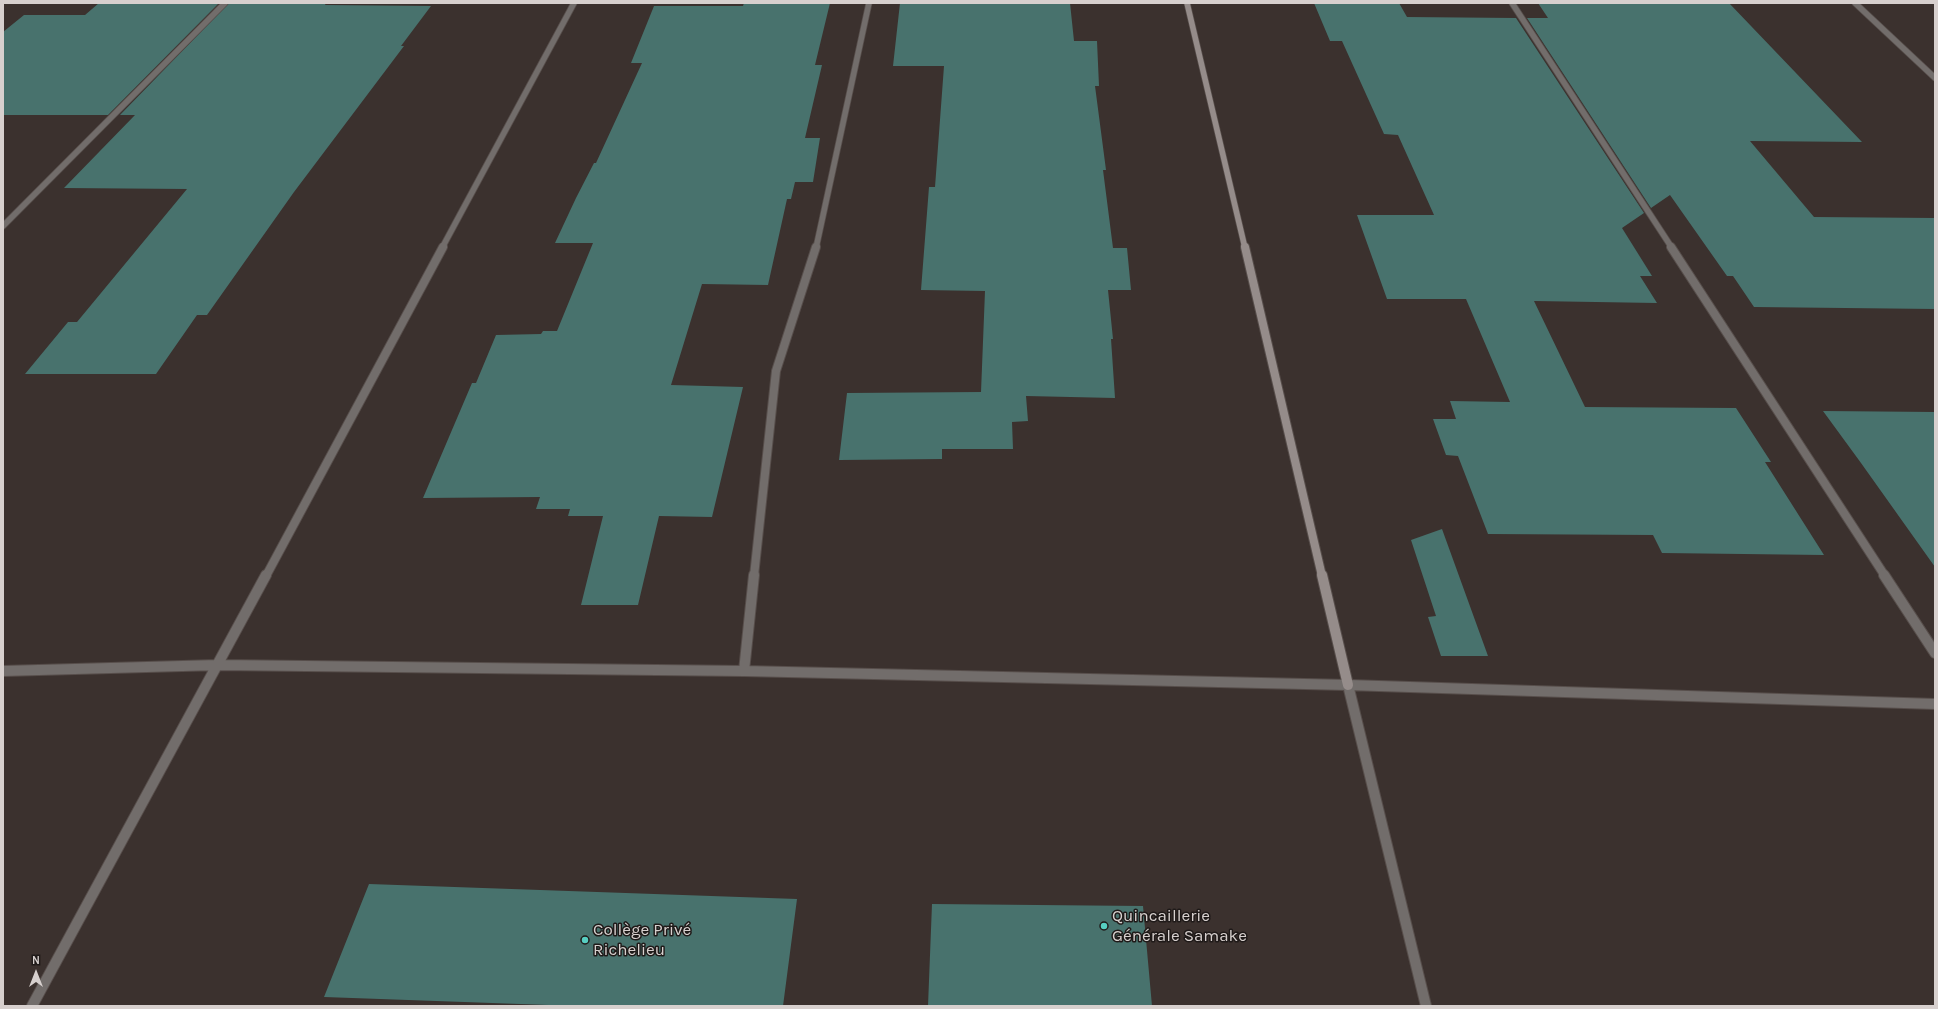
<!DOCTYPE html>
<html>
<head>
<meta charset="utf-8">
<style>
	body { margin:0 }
	#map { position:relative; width:1938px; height:1009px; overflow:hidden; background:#3b312e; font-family:Karla,sans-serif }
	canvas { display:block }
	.frame { position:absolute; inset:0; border:4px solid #d7d0ce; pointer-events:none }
	.north { position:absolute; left:16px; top:953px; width:40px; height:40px; -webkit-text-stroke:3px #1f1a19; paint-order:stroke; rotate:0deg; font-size:11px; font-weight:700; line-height:16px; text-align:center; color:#d7d0ce }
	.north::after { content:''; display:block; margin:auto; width:14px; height:18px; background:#d7d0ce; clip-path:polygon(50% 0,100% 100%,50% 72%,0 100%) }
</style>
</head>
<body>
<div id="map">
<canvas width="1938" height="1009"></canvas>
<div class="frame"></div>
<div class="north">N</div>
</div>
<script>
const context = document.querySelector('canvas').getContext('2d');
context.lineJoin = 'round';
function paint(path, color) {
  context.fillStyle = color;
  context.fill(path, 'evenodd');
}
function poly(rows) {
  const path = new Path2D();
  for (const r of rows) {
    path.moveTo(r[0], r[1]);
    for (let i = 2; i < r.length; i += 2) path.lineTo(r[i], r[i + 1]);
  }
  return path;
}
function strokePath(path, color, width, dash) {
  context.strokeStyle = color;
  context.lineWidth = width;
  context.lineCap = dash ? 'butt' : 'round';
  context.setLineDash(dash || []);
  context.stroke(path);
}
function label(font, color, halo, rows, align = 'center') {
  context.font = font + ' Karla,sans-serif';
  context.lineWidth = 3;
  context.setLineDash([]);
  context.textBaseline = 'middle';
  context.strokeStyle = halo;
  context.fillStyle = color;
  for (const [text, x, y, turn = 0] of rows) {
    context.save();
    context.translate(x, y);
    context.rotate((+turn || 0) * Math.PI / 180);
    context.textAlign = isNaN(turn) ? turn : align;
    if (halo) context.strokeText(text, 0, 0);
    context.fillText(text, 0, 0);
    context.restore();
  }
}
paint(poly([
	[99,3,219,3,108,115,3,115,3,32,24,15,85,15],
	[229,3,326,3,325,5,431,6,401,46,404,46,294,192,207,315,197,315,156,374,25,374,68,322,77,322,187,189,64,188,135,115,120,115],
	[744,3,830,3,815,65,822,65,805,138,820,138,813,182,795,182,791,199,787,199,768,285,702,284,671,385,743,387,712,517,659,516,638,605,581,605,603,516,568,516,570,509,536,509,540,497,423,498,472,383,476,383,496,335,541,334,543,331,557,331,593,243,555,243,576,198,594,163,596,163,642,63,631,63,654,6,743,6],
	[900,3,1070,3,1074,41,1097,41,1099,86,1095,86,1106,170,1103,170,1113,248,1127,248,1131,290,1108,290,1113,339,1111,339,1115,398,1026,396,1028,421,1012,422,1013,449,942,449,942,459,839,460,847,393,981,392,985,291,921,290,929,187,935,187,944,66,893,66],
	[1314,3,1399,3,1407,17,1516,18,1644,213,1622,228,1652,276,1640,276,1657,303,1534,301,1585,407,1736,408,1771,462,1765,462,1824,555,1662,553,1653,535,1488,534,1458,456,1446,455,1433,419,1456,419,1450,401,1510,402,1466,299,1387,299,1357,215,1434,215,1398,135,1384,134,1342,41,1330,41],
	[1538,3,1729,3,1862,142,1750,141,1814,217,1935,218,1935,309,1754,307,1733,276,1727,276,1670,195,1651,208,1527,18,1548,18],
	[1823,411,1935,412,1935,567,1861,463],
	[1442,529,1488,656,1441,656,1428,617,1436,616,1411,540],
	[369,884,797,899,783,1006,576,1006,324,997],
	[932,904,1143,906,1152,1006,928,1006]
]), '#48726d');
const streetFar2 = poly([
	[1512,3,1672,248],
	[1855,3,1935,78],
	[3,226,225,3],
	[442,248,574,3],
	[816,248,869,3]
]);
const streetFar1 = poly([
	[1671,247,1885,576],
	[266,576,443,247],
	[754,576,776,371,816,247]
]);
const street = poly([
	[1884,575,1935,653],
	[3,671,218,665,744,671,1348,685,1935,704],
	[744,671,754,575],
	[1348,685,1426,1006],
	[32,1006,266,575]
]);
const secondaryFar2 = poly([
	[1187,3,1245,248]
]);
const secondaryFar1 = poly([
	[1245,247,1322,576]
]);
const secondary = poly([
	[1322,575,1348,685]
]);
strokePath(streetFar2, '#574e4b', 7);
strokePath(streetFar1, '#574e4b', 10);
strokePath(street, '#574e4b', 12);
strokePath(secondaryFar2, '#574e4b', 7);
strokePath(secondaryFar1, '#574e4b', 10);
strokePath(secondary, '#574e4b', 12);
strokePath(streetFar2, '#726d6b', 5.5);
strokePath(streetFar1, '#726d6b', 8);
strokePath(street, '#726d6b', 10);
strokePath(secondaryFar2, '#958c8a', 5.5);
strokePath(secondaryFar1, '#958c8a', 8);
strokePath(secondary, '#958c8a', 10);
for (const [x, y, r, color] of [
	[1104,926,4,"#57cec1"],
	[585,940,4,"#57cec1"]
]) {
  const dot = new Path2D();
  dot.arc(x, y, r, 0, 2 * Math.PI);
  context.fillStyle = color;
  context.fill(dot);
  strokePath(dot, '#1f1a19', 1.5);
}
label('17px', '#d7d0ce', '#1f1a19', [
	["Quincaillerie",1112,916],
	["Générale Samake",1112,936],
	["Collège Privé",593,930],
	["Richelieu",593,950]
], 'left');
</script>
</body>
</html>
